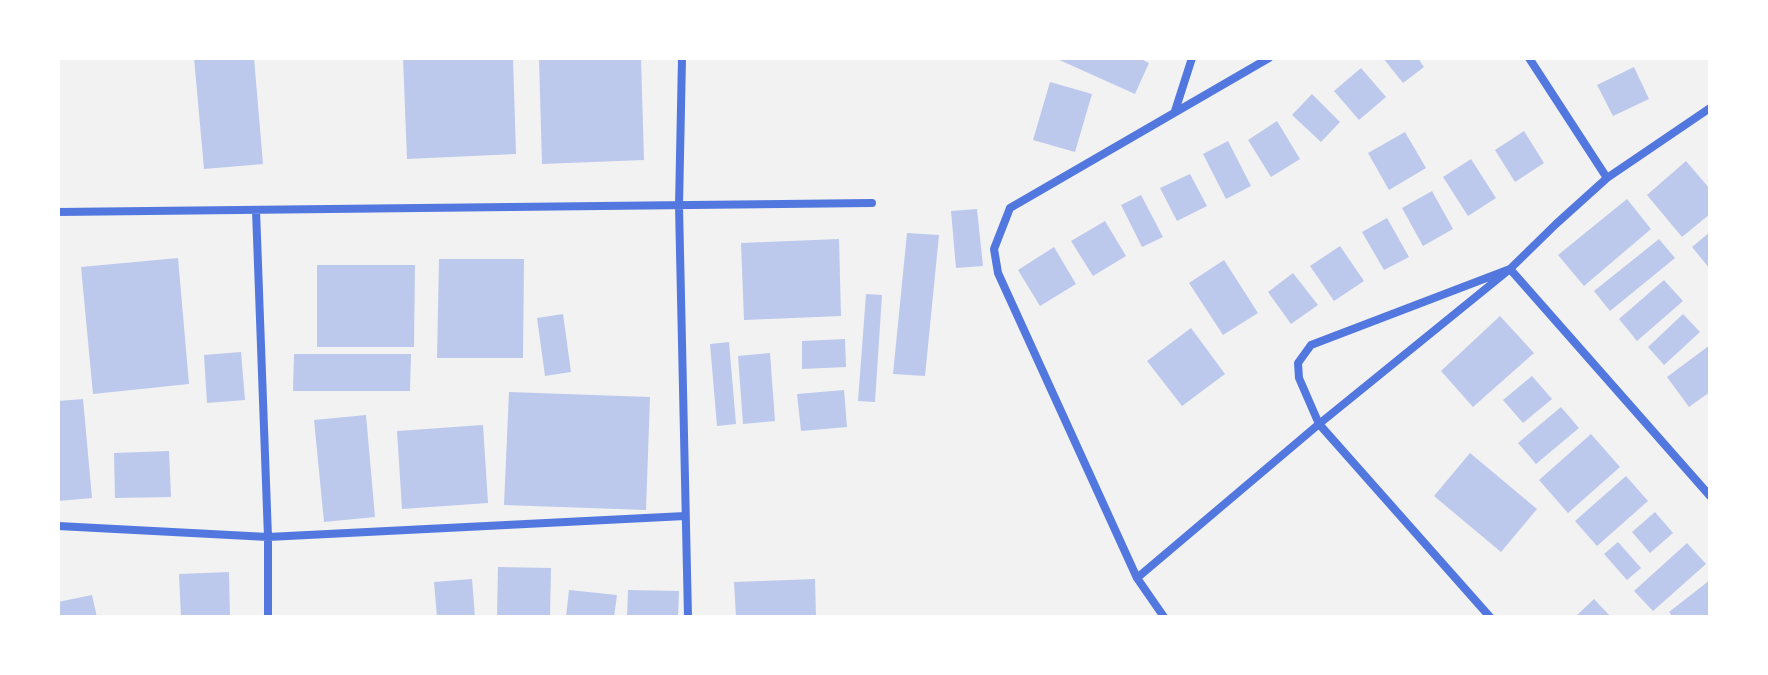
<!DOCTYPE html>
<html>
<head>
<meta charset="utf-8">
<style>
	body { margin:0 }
	#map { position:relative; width:1768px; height:675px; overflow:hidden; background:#f2f2f2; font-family:"Nunito Sans",sans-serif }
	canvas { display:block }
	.frame { position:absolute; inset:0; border:60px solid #fff; pointer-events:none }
</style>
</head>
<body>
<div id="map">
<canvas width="1768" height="675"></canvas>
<div class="frame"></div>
</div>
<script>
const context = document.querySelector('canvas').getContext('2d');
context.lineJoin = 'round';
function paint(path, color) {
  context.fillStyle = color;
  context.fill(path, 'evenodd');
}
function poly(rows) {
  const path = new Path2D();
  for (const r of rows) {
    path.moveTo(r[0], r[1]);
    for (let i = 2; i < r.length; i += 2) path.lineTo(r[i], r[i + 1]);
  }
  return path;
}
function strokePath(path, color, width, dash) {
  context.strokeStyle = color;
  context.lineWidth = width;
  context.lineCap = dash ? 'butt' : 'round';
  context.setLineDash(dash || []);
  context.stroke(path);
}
paint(poly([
	[194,58,254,58,263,164,204,169],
	[403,58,513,58,516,154,407,159],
	[539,58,641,58,644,160,542,164],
	[1055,58,1139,58,1149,63,1135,94],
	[1383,58,1418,58,1424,67,1403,83],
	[1634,67,1649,99,1613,116,1597,85],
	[1361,68,1386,97,1359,120,1334,91],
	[1050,82,1092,94,1075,152,1033,140],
	[1312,94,1340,122,1321,142,1292,115],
	[1277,121,1300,159,1271,177,1248,140],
	[1524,131,1544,163,1515,182,1495,150],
	[1405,132,1426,168,1389,190,1368,153],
	[1228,141,1251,186,1226,199,1203,154],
	[1471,159,1496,198,1468,216,1443,177],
	[1686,161,1710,189,1710,214,1682,237,1647,195],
	[1190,174,1207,206,1177,221,1160,188],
	[1432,191,1453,229,1423,246,1402,208],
	[1141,195,1163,237,1142,247,1121,205],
	[1627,199,1651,229,1584,286,1558,255],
	[977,209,983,266,956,268,951,211],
	[1387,218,1409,257,1384,270,1362,232],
	[1105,221,1126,256,1093,276,1071,241],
	[1710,232,1710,269,1692,247],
	[907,233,939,235,925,376,893,374],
	[839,239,841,316,744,320,741,243],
	[1659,239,1675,258,1610,311,1594,291],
	[1340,246,1364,281,1334,301,1310,266],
	[1054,247,1076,284,1040,306,1018,270],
	[178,258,189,384,93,394,81,267],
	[439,259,524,259,523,358,437,358],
	[1224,260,1258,313,1223,335,1189,283],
	[317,265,415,265,414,347,317,347],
	[1293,273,1318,305,1291,324,1268,292],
	[1664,280,1683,301,1637,341,1619,319],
	[866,294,882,295,875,402,858,401],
	[563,314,571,372,545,376,537,318],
	[1683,314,1700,332,1664,365,1648,347],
	[1500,316,1534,353,1473,407,1441,371],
	[1191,328,1225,374,1182,406,1147,361],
	[845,339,846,367,802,369,802,341],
	[729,342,736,424,717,426,710,344],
	[1710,345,1710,392,1689,407,1667,377],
	[241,352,245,400,207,403,204,355],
	[770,353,775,421,743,424,738,356],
	[294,354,411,354,410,391,293,391],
	[1532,376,1552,399,1523,423,1503,400],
	[844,390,847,427,801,431,797,394],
	[509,392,650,397,646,510,504,505],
	[83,399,92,498,58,501,58,401],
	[1561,407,1579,428,1536,464,1518,443],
	[366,415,375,517,324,522,314,420],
	[483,425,488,503,402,509,397,431],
	[1591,434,1620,467,1568,513,1539,480],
	[169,451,171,497,115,498,114,453],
	[1470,453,1537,509,1501,552,1434,496],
	[1626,476,1648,501,1597,546,1575,521],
	[1655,512,1673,533,1650,553,1632,532],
	[1618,542,1641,568,1627,580,1604,554],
	[1687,543,1706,564,1653,611,1634,591],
	[498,567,551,568,550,617,497,617],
	[229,572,230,617,181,617,179,574],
	[472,579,475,617,437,617,434,582],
	[815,579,816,617,736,617,734,582],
	[1710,580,1710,617,1673,617,1669,612],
	[569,590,617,595,614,617,566,617],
	[628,590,679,591,678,617,627,617],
	[92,595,97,617,58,617,58,602],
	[1594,599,1611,617,1575,617]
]), '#bdc9ec');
strokePath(poly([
	[682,58,679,206,688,617],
	[1529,58,1607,178,1710,108],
	[1175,111,1192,58],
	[1607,178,1556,224,1510,269,1319,424,1299,378,1298,363,1311,345,1510,269,1710,496],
	[256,210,268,537,268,617],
	[58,212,872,203],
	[58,526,268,537,685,516],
	[1137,578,1319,424,1490,617],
	[1164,617,1137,578,998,273,994,249,1010,208,1269,58]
]), '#5277de', 8);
</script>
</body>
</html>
